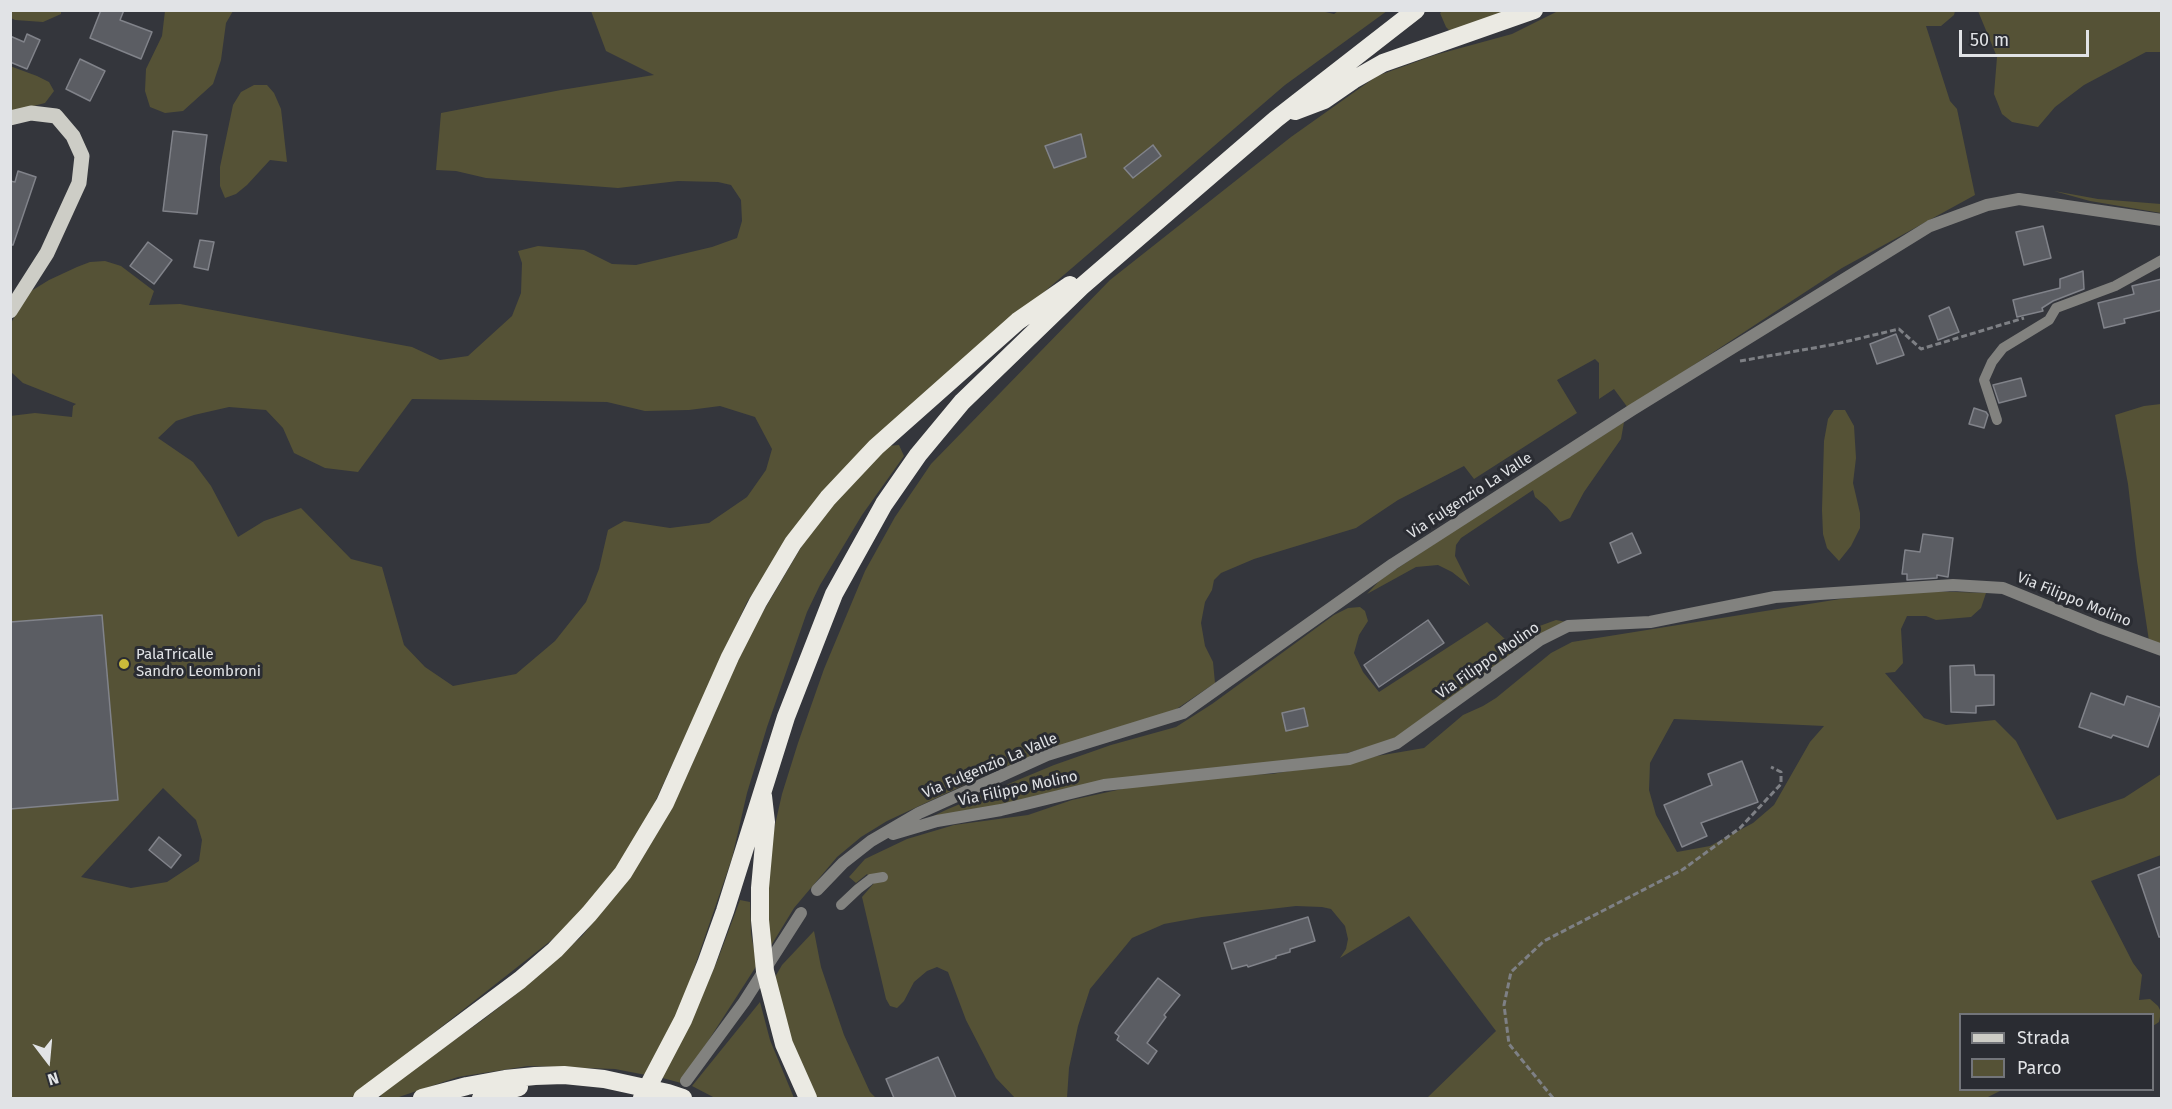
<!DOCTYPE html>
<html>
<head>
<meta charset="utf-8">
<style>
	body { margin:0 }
	#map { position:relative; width:2172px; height:1109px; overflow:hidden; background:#34363c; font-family:"Fira Sans",sans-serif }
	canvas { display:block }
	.frame { position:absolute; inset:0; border:12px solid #e1e3e6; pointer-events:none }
	.legend { position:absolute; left:1959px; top:1013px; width:195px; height:78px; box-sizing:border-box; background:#2a2c32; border:2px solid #73757a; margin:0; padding:8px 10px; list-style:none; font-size:18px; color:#e1e3e6 }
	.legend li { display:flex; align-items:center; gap:12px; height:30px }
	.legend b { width:30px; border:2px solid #73757a }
	.north { position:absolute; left:18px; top:1031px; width:60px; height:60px; -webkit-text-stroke:4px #2a2c32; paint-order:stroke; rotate:164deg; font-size:16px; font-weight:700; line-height:24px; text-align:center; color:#e1e3e6 }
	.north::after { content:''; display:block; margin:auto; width:21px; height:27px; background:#e1e3e6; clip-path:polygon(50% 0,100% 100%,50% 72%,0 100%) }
	.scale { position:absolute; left:1959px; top:30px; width:130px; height:27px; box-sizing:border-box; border:3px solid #e1e3e6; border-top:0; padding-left:8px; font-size:18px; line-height:21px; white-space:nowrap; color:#e1e3e6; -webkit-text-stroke:4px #2a2c32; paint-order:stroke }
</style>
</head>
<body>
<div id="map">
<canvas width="2172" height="1109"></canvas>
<div class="frame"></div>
<ul class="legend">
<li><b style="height:8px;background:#cdcdc6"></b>Strada</li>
<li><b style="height:16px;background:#555236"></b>Parco</li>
</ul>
<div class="north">N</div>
<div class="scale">50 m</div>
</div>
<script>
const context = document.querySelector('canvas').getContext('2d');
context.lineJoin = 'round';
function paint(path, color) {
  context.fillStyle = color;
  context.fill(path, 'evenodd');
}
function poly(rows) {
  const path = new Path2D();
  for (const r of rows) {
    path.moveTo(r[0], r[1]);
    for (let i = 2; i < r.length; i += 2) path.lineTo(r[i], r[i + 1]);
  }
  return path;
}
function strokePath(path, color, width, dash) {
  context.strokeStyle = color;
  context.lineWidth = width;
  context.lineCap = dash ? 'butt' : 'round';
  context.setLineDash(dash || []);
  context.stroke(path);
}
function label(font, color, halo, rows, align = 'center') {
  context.font = font + ' "Fira Sans",sans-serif';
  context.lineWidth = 6;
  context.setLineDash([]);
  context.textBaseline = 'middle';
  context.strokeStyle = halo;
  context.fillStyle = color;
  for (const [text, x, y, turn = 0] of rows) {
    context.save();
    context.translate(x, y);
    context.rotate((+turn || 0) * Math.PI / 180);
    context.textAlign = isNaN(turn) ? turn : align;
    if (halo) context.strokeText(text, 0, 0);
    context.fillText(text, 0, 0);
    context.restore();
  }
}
paint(poly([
	[11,10,61,10,61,14,43,22,15,20,11,18],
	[1317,10,1334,14,1338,11,1387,11,1285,85,1001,329,809,509,747,602,649,815,619,870,558,935,351,1098,11,1098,10,416,35,413,72,417,73,406,76,404,23,383,11,372,11,323,28,293,49,280,77,267,90,262,105,261,121,266,154,291,149,305,180,304,412,347,440,360,468,356,512,316,521,293,522,263,518,251,538,246,584,250,612,264,636,265,712,247,737,238,742,221,741,200,731,185,718,182,678,181,618,188,486,178,456,171,436,170,441,113,561,90,654,75,606,51,591,11],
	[412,399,607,402,645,411,689,410,720,406,755,417,772,449,766,470,747,497,709,523,670,528,624,521,608,530,599,569,586,602,555,641,516,674,453,686,425,667,404,645,382,567,351,559,301,508,264,521,238,537,211,486,193,462,158,438,176,421,194,415,229,407,266,410,283,428,294,453,325,468,358,472],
	[163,788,196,820,202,840,199,861,167,882,131,888,81,877],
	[1444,10,1524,11,1450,31,1446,27,1440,13],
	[165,11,233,11,226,23,221,60,213,84,183,111,165,113,150,107,145,91,146,69,162,36],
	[1558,11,1955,11,1954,15,1941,26,1926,26,1950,101,1957,109,1975,195,1842,268,1628,408,1614,389,1599,399,1599,363,1595,359,1557,380,1577,413,1474,479,1464,466,1398,500,1356,528,1254,559,1221,573,1214,580,1212,590,1205,602,1201,623,1205,646,1213,662,1215,683,1175,710,1057,747,994,771,887,821,861,837,837,857,794,908,769,949,766,930,770,847,782,794,798,743,824,669,865,571,895,517,931,464,1110,280,1291,137,1377,76,1435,55,1512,34],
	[1978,11,2161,11,2161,52,2146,52,2084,85,2055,107,2038,127,2012,122,2002,114,1994,94,1997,57],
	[10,66,37,76,49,82,54,91,45,103,22,109,11,114],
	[254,85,267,85,274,93,281,109,287,162,270,160,247,185,236,194,225,198,220,186,220,167,233,105,241,92],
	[2054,191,2098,199,2161,204,2161,213,2090,201],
	[2161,404,2161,644,2149,641,2137,561,2128,484,2115,415,2144,406],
	[1834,410,1845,410,1854,426,1856,458,1853,483,1860,513,1860,528,1851,546,1839,561,1827,548,1823,534,1822,510,1824,441,1828,419],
	[1624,422,1621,439,1584,492,1570,518,1560,522,1547,507,1535,497,1533,490,1461,538,1456,545,1455,556,1470,586,1452,572,1438,565,1416,567,1367,594,1380,580,1467,522],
	[899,445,904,456,862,515,820,585,807,612,767,727,747,793,732,858,687,989,668,1037,646,1075,615,1069,528,1066,458,1077,396,1098,383,1098,378,1094,484,1019,520,991,582,936,603,910,667,815,690,769,722,693,757,622,803,544,838,498,888,446],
	[1926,591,1986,593,1981,608,1971,617,1936,620,1926,616,1907,616,1901,629,1903,663,1895,672,1885,673,1924,718,1946,725,1995,720,2016,741,2057,820,2124,798,2161,774,2161,855,2091,881,2133,963,2142,975,2139,1000,2150,999,2158,1006,2161,1012,2159,1022,2153,1026,2152,1014,1960,1014,1960,1090,2002,1090,1986,1098,1427,1098,1496,1031,1409,916,1340,958,1346,949,1348,939,1345,926,1331,909,1322,907,1296,906,1202,917,1164,924,1132,938,1090,989,1078,1026,1069,1068,1067,1098,1015,1098,996,1078,966,1020,948,972,937,967,927,971,914,982,904,1001,897,1008,890,1006,886,999,862,897,874,883,867,874,856,883,849,877,865,859,907,839,954,825,1028,815,1072,800,1149,783,1213,776,1272,774,1424,748,1463,715,1483,706,1496,698,1551,653,1572,642,1840,599],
	[1674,719,1824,726,1810,742,1774,805,1753,823,1710,846,1677,852,1656,815,1649,790,1650,763],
	[1360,607,1365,611,1368,621,1359,635,1354,653,1363,672,1379,692,1487,622,1508,642,1523,632,1556,620,1572,623,1391,741,1347,753,1036,797,923,821,948,809,1054,765,1111,745,1176,727,1212,704,1334,615,1348,608],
	[740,900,750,902,751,934,757,965,681,1083,659,1077,693,1017,718,959],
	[814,931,821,967,844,1035,870,1092,876,1098,812,1098,771,984,782,965],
	[760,1002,770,1040,794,1098,715,1098,692,1086]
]), '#555236');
const building = poly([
	[101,10,124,10,120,20,152,32,141,59,90,38,101,10],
	[27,34,40,40,27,69,10,62,10,36,24,42,27,34],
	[80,59,105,71,90,101,66,89,80,59],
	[173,131,207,135,197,214,163,211,173,131],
	[1081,134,1086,157,1054,168,1045,146,1081,134],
	[1153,145,1161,156,1133,178,1124,168,1153,145],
	[18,171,36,177,13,245,10,245,10,181,15,182,18,171],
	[2043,226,2051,258,2024,265,2016,232,2043,226],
	[200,240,214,242,208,270,194,267,200,240],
	[148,242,172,260,154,284,130,266,148,242],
	[2083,271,2084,289,2053,301,2042,308,2043,311,2017,317,2013,300,2060,288,2060,279,2083,271],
	[2162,279,2162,310,2124,319,2125,323,2104,328,2098,303,2134,294,2132,286,2162,279],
	[1949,307,1959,332,1938,340,1929,316,1949,307],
	[1896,334,1904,355,1877,364,1870,344,1896,334],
	[2021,378,2026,396,1999,403,1993,385,2021,378],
	[1974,408,1986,412,1988,415,1984,428,1969,424,1974,408],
	[1632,533,1641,553,1618,563,1610,543,1632,533],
	[1923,534,1953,538,1948,577,1937,575,1937,578,1907,580,1907,574,1902,574,1905,550,1920,552,1923,534],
	[102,615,118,800,10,809,10,622,102,615],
	[1428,620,1444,643,1379,687,1364,665,1428,620],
	[1974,665,1975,675,1994,675,1994,705,1976,706,1976,713,1951,712,1950,666,1974,665],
	[2091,693,2124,705,2127,696,2162,708,2148,747,2113,735,2111,738,2079,727,2091,693],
	[1304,708,1308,726,1286,731,1282,713,1304,708],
	[1742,761,1758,802,1701,823,1707,836,1682,847,1664,805,1712,785,1708,774,1742,761],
	[159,837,181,855,171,868,149,850,159,837],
	[2162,866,2162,937,2159,937,2138,875,2162,866],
	[1308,917,1315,941,1290,949,1290,952,1276,956,1276,958,1248,967,1247,965,1232,969,1224,943,1308,917],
	[1158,978,1180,995,1164,1015,1166,1017,1147,1043,1157,1051,1148,1064,1117,1040,1119,1036,1115,1033,1158,978],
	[938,1057,956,1098,894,1098,886,1079,938,1057]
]);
paint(building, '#5b5d63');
strokePath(building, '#81838a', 1.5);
strokePath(poly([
	[1740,361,1836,344,1899,329,1921,349,2024,318],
	[1553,1098,1509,1044,1504,1005,1511,972,1544,941,1682,870,1740,828,1781,784,1781,772,1771,767]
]), '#7e8085', 3, [6, 3]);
strokePath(poly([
	[1997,420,1984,380,1992,362,2003,348,2049,320,2056,308,2115,286,2162,260],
	[841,905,858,889,871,879,883,877]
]), '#82827f', 10);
strokePath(poly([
	[893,834,937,821,1001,810,1104,785,1349,759,1397,743,1540,640,1568,626,1650,622,1775,597,1953,585,2003,588,2099,627,2162,650],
	[817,890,843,863,871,841,919,813,1047,755,1183,713,1393,564,1632,410,1930,226,1987,205,2019,199,2162,220],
	[686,1081,744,1002,801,913]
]), '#82827f', 12);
strokePath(poly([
	[10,118,31,113,56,116,73,136,82,156,79,183,47,253,10,311]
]), '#cdcdc6', 15);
strokePath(poly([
	[1295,111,1324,100,1353,80,1383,63,1534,10],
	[763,796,766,822,760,888,760,920,765,971,784,1044,808,1098],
	[362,1098,520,980,555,950,589,914,623,873,665,803,730,657,758,602,793,543,828,498,876,447,1018,321,1070,285],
	[422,1098,467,1086,505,1079,535,1076,564,1075,604,1079,668,1093,683,1098],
	[481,1098,519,1087],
	[642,1098,683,1020,706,964,725,911,786,717,834,594,884,504,918,455,962,402,1081,287,1276,119,1416,10]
]), '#ebeae3', 18);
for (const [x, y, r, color] of [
	[124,664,6,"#caba3a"]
]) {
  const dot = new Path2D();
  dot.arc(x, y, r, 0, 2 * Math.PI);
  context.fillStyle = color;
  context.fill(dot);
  strokePath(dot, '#2a2c32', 2);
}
label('15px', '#e1e3e6', '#2a2c32', [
	["Via Fulgenzio La Valle",1470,496,-33],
	["Via Filippo Molino",2074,600,22],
	["Via Filippo Molino",1488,661,-35],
	["Via Fulgenzio La Valle",990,766,-23],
	["Via Filippo Molino",1018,789,-12]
]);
label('15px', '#e1e3e6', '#2a2c32', [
	["PalaTricalle",136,655],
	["Sandro Leombroni",136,672]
], 'left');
</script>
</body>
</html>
